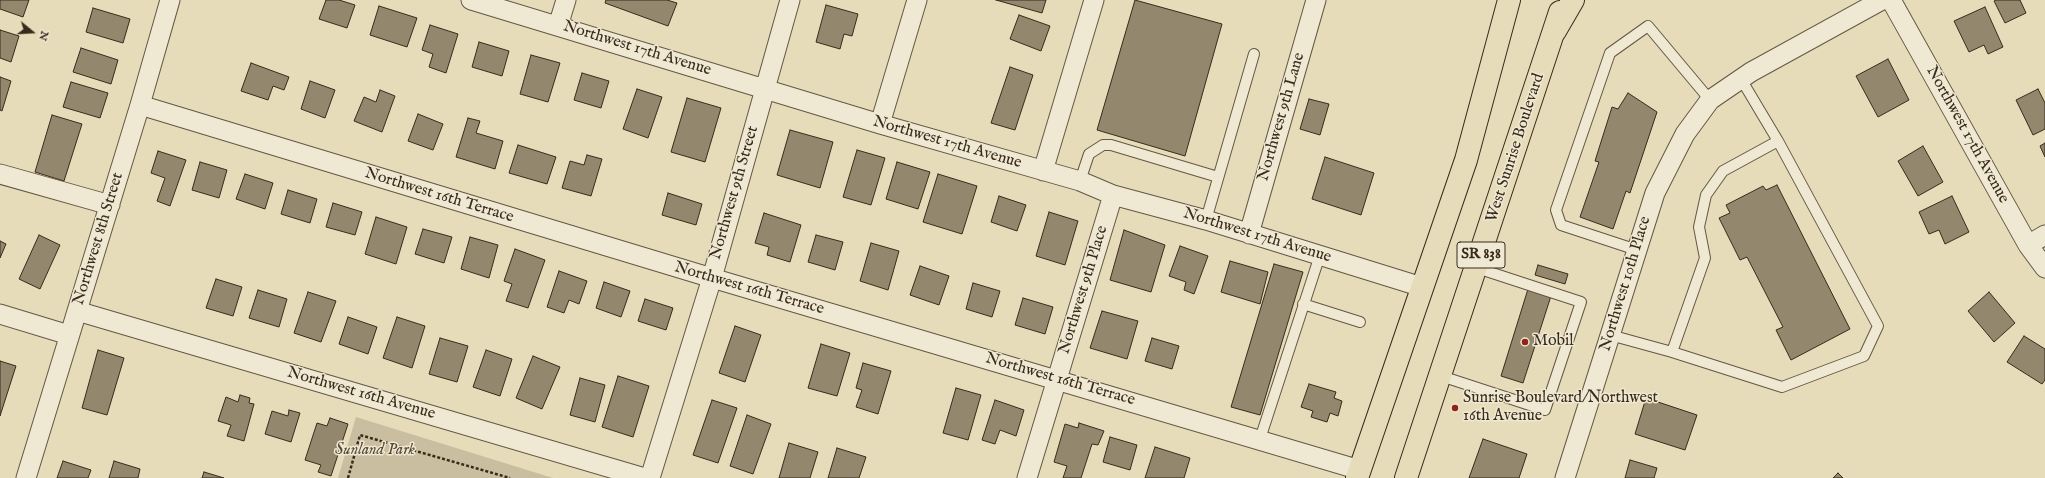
<!DOCTYPE html>
<html>
<head>
<meta charset="utf-8">
<style>
	body { margin:0 }
	#map { position:relative; width:2045px; height:478px; overflow:hidden; background:#e6dcba; font-family:"IM FELL English",serif }
	canvas { display:block }
	.north { position:absolute; left:12px; top:12px; width:40px; height:40px; -webkit-text-stroke:3px #efe8d2; paint-order:stroke; rotate:108deg; font-size:11px; font-weight:700; line-height:16px; text-align:center; color:#392b1b }
	.north::after { content:''; display:block; margin:auto; width:14px; height:18px; background:#392b1b; clip-path:polygon(50% 0,100% 100%,50% 72%,0 100%) }
</style>
</head>
<body>
<div id="map">
<canvas width="2045" height="478"></canvas>
<div class="north">N</div>
</div>
<script>
const context = document.querySelector('canvas').getContext('2d');
context.lineJoin = 'round';
function paint(path, color) {
  context.fillStyle = color;
  context.fill(path, 'evenodd');
}
function poly(rows) {
  const path = new Path2D();
  for (const r of rows) {
    path.moveTo(r[0], r[1]);
    for (let i = 2; i < r.length; i += 2) path.lineTo(r[i], r[i + 1]);
  }
  return path;
}
function strokePath(path, color, width, dash) {
  context.strokeStyle = color;
  context.lineWidth = width;
  context.lineCap = dash ? 'butt' : 'round';
  context.setLineDash(dash || []);
  context.stroke(path);
}
function label(font, color, halo, rows, align = 'center') {
  context.font = font + ' "IM FELL English",serif';
  context.lineWidth = 3;
  context.setLineDash([]);
  context.textBaseline = 'middle';
  context.strokeStyle = halo;
  context.fillStyle = color;
  for (const [text, x, y, turn = 0] of rows) {
    context.save();
    context.translate(x, y);
    context.rotate((+turn || 0) * Math.PI / 180);
    context.textAlign = isNaN(turn) ? turn : align;
    if (halo) context.strokeText(text, 0, 0);
    context.fillText(text, 0, 0);
    context.restore();
  }
}
paint(poly([
	[356,417,553,478,338,478]
]), '#c9be9f');
const building = poly([
	[0,0,29,0,23,17,0,9,0,0],
	[326,0,339,0,355,5,347,28,319,19,326,0],
	[606,0,667,0,677,3,668,26,605,3,606,0],
	[996,0,1046,0,1042,13,996,0],
	[1135,0,1222,24,1185,156,1097,130,1135,0],
	[1996,0,2020,0,2026,13,2005,23,1994,1,1996,0],
	[826,5,858,14,852,36,844,34,840,49,816,42,826,5],
	[379,6,417,18,407,47,370,35,379,6],
	[1985,7,2003,47,1988,54,1984,45,1969,52,1954,21,1985,7],
	[93,8,130,19,123,43,86,32,93,8],
	[1019,15,1050,26,1041,51,1010,39,1019,15],
	[430,25,458,34,446,73,429,67,433,54,422,50,430,25],
	[0,30,19,36,11,62,0,58,0,30],
	[479,42,509,51,502,76,472,67,479,42],
	[81,48,118,60,111,84,73,72,81,48],
	[531,55,560,63,548,102,520,94,531,55],
	[1888,59,1909,100,1878,117,1856,76,1888,59],
	[251,63,289,77,284,90,273,86,268,100,241,91,251,63],
	[1010,67,1033,75,1015,130,991,123,1010,67],
	[582,73,609,81,601,108,574,100,582,73],
	[0,77,11,81,2,111,0,110,0,77],
	[310,81,335,90,325,118,301,109,310,81],
	[71,82,108,93,100,118,63,107,71,82],
	[637,89,662,97,648,138,623,129,637,89],
	[2038,89,2045,103,2045,129,2033,135,2016,100,2038,89],
	[380,90,395,96,382,132,354,121,364,97,376,102,380,90],
	[1628,93,1657,112,1630,193,1626,191,1613,229,1580,217,1599,162,1595,161,1612,107,1618,109,1628,93],
	[687,98,721,108,705,162,671,152,687,98],
	[1309,99,1329,104,1320,135,1300,129,1309,99],
	[418,114,443,124,433,150,408,141,418,114],
	[52,115,82,124,64,181,35,172,52,115],
	[468,118,480,121,476,133,503,141,495,169,456,157,468,118],
	[790,130,833,142,820,188,777,175,790,130],
	[2045,143,2045,157,2040,146,2045,143],
	[518,145,556,157,547,184,509,173,518,145],
	[1923,146,1943,182,1918,196,1898,161,1923,146],
	[857,150,885,158,871,205,843,197,857,150],
	[158,151,186,160,170,206,157,201,165,178,151,173,158,151],
	[587,155,602,159,591,196,562,188,570,161,584,165,587,155],
	[1325,157,1374,173,1361,215,1312,199,1325,157],
	[200,162,227,170,219,198,192,190,200,162],
	[897,162,930,172,918,209,886,199,897,162],
	[245,174,273,183,265,209,236,199,245,174],
	[938,174,977,186,962,234,923,222,938,174],
	[1777,185,1850,329,1791,360,1776,330,1783,327,1747,257,1740,260,1719,218,1730,213,1726,205,1763,186,1766,190,1777,185],
	[288,190,317,199,310,223,281,214,288,190],
	[668,193,702,204,696,225,662,215,668,193],
	[999,196,1026,205,1017,231,991,222,999,196],
	[1952,196,1969,232,1945,244,1939,230,1929,234,1919,212,1952,196],
	[333,203,362,212,355,235,326,227,333,203],
	[1049,212,1078,221,1065,265,1036,256,1049,212],
	[764,213,801,225,790,262,767,255,769,247,755,243,764,213],
	[376,217,407,227,396,264,365,254,376,217],
	[423,229,452,237,444,263,415,254,423,229],
	[1124,230,1165,245,1151,292,1110,280,1124,230],
	[39,235,60,245,40,289,19,279,39,235],
	[816,235,843,242,835,270,808,262,816,235],
	[470,237,498,245,489,278,461,269,470,237],
	[0,241,6,244,0,258,0,241],
	[871,243,899,251,888,290,860,281,871,243],
	[1180,246,1208,256,1194,294,1184,290,1186,282,1169,276,1180,246],
	[515,249,545,260,528,308,506,301,512,284,504,281,515,249],
	[1230,261,1268,272,1260,304,1221,292,1230,261],
	[1274,264,1303,272,1260,415,1231,407,1274,264],
	[1538,265,1568,274,1565,284,1535,275,1538,265],
	[920,266,949,276,939,305,910,295,920,266],
	[559,271,587,281,579,304,569,300,564,313,547,307,559,271],
	[216,279,242,287,233,316,206,308,216,279],
	[604,282,630,291,621,317,596,308,604,282],
	[973,283,1000,291,992,317,966,309,973,283],
	[1528,289,1551,296,1523,383,1501,376,1528,289],
	[258,290,287,299,279,327,249,318,258,290],
	[308,292,336,301,321,342,294,333,308,292],
	[1989,292,2015,323,1994,342,1968,311,1989,292],
	[1023,298,1053,307,1045,334,1015,325,1023,298],
	[645,299,673,308,666,330,638,321,645,299],
	[1102,311,1138,321,1127,359,1090,348,1102,311],
	[348,317,377,327,368,354,339,344,348,317],
	[397,317,425,326,412,368,383,358,397,317],
	[735,326,761,335,745,382,719,373,735,326],
	[2024,336,2045,349,2045,380,2042,384,2007,362,2024,336],
	[440,338,468,346,457,382,429,374,440,338],
	[1152,338,1179,346,1172,369,1145,361,1152,338],
	[821,344,850,353,837,396,808,388,821,344],
	[98,350,124,358,107,415,82,408,98,350],
	[486,350,512,359,500,396,473,387,486,350],
	[533,356,560,367,542,409,516,398,533,356],
	[0,361,16,366,0,416,0,361],
	[863,363,891,371,878,414,856,407,862,390,856,388,863,363],
	[618,376,649,386,633,437,602,427,618,376],
	[580,378,605,385,595,422,570,415,580,378],
	[1309,384,1336,392,1334,398,1342,401,1338,416,1330,413,1327,422,1311,417,1313,411,1301,407,1309,384],
	[956,388,981,395,968,440,943,433,956,388],
	[240,395,250,398,249,403,254,404,244,441,227,436,231,425,218,421,226,397,238,402,240,395],
	[1646,398,1697,415,1685,450,1635,434,1646,398],
	[712,400,737,408,718,463,693,455,712,400],
	[995,400,1024,410,1016,436,1000,430,995,444,982,440,995,400],
	[289,410,300,413,291,442,265,434,272,411,288,416,289,410],
	[747,415,771,424,753,474,730,466,747,415],
	[330,418,348,424,331,476,318,472,321,465,305,460,317,423,327,426,330,418],
	[1079,423,1104,431,1098,445,1092,444,1081,478,1063,478,1067,466,1054,462,1065,424,1078,428,1079,423],
	[1110,437,1137,445,1130,470,1103,462,1110,437],
	[1483,439,1527,454,1519,478,1469,478,1483,439],
	[789,443,818,452,810,478,779,478,789,443],
	[1155,447,1190,458,1184,478,1145,478,1155,447],
	[837,448,866,457,859,478,828,478,837,448],
	[1630,460,1657,468,1654,478,1625,478,1630,460],
	[63,461,91,470,88,478,57,478,63,461],
	[114,461,140,469,138,478,109,478,114,461],
	[204,472,224,478,202,478,204,472],
	[1838,473,1843,478,1833,478,1838,473]
]);
paint(building, '#93876e');
strokePath(building, '#392b1b', 1);
const lane = poly([
	[1080,181,1089,154,1103,145,1111,145,1218,177],
	[1206,220,1254,54],
	[1637,250,1561,225,1556,210,1610,53,1648,26,1710,100],
	[1303,304,1360,322],
	[1610,335,1672,352,1705,258,1699,227,1706,195,1723,171,1778,141,1741,79],
	[1672,352,1782,387,1864,356,1878,326,1778,141],
	[1441,376,1545,410,1581,302,1477,268],
	[1260,439,1320,255]
]);
const street = poly([
	[471,0,880,124,1080,181,1113,195,1206,220,1422,287],
	[1891,0,2028,245,2045,268],
	[558,26,566,0],
	[140,105,712,278,1360,470],
	[880,124,917,0],
	[1043,171,1094,0],
	[0,174,110,205],
	[1249,234,1316,0],
	[2028,245,2045,235],
	[77,311,645,478],
	[0,314,69,335],
	[26,478,140,105,170,0],
	[650,478,712,278,790,0],
	[1027,478,1113,195],
	[1565,478,1655,193,1685,134,1710,100,1751,72,1882,0]
]);
const primary = poly([
	[1357,478,1466,160,1509,0],
	[1406,478,1560,12]
]);
const highway = poly([
	[1555,31,1573,0]
]);
strokePath(lane, '#645743', 12);
strokePath(street, '#645743', 21);
strokePath(primary, '#392b1b', 24);
strokePath(highway, '#392b1b', 24);
strokePath(poly([
	[348,478,360,435,510,478]
]), '#392b1b', 2.5, [3, 2]);
strokePath(lane, '#efe8d2', 10);
strokePath(street, '#efe8d2', 19);
strokePath(primary, '#e6dcba', 22);
strokePath(highway, '#e6dcba', 22);
for (const [x, y, r, color] of [
	[1525,342,4,"#8f2418"],
	[1455,408,4,"#8f2418"]
]) {
  const dot = new Path2D();
  dot.arc(x, y, r, 0, 2 * Math.PI);
  context.fillStyle = color;
  context.fill(dot);
  strokePath(dot, '#efe8d2', 1.5);
}
for (const [x, y, w] of [
	[1481,255,48]
]) {
  const box = new Path2D();
  box.roundRect(x - w / 2, y - 13, w, 26, 3);
  context.fillStyle = '#efe8d2';
  context.fill(box);
  strokePath(box, '#392b1b', 1);
}
label('bold 15px', '#392b1b', null, [
	["SR 838",1481,255]
]);
label('16px', '#392b1b', '#efe8d2', [
	["Northwest 17th Avenue",637,49,17],
	["Northwest 9th Lane",1282,117,-74],
	["Northwest 17th Avenue",1967,135,61],
	["Northwest 17th Avenue",947,143,16],
	["West Sunrise Boulevard",1516,148,-72],
	["Northwest 9th Street",735,193,-74],
	["Northwest 16th Terrace",439,196,17],
	["Northwest 17th Avenue",1257,236,17],
	["Northwest 8th Street",99,239,-73],
	["Northwest 10th Place",1626,284,-73],
	["Northwest 16th Terrace",749,289,16],
	["Northwest 9th Place",1084,290,-73],
	["Northwest 16th Terrace",1060,380,16],
	["Northwest 16th Avenue",361,394,16]
]);
label('16px', '#392b1b', '#efe8d2', [
	["Mobil",1533,342],
	["Sunrise Boulevard/Northwest",1463,399],
	["16th Avenue",1463,417]
], 'left');
label('italic 16px', '#564835', '#efe8d2', [
	["Sunland Park",375,451]
]);
</script>
</body>
</html>
